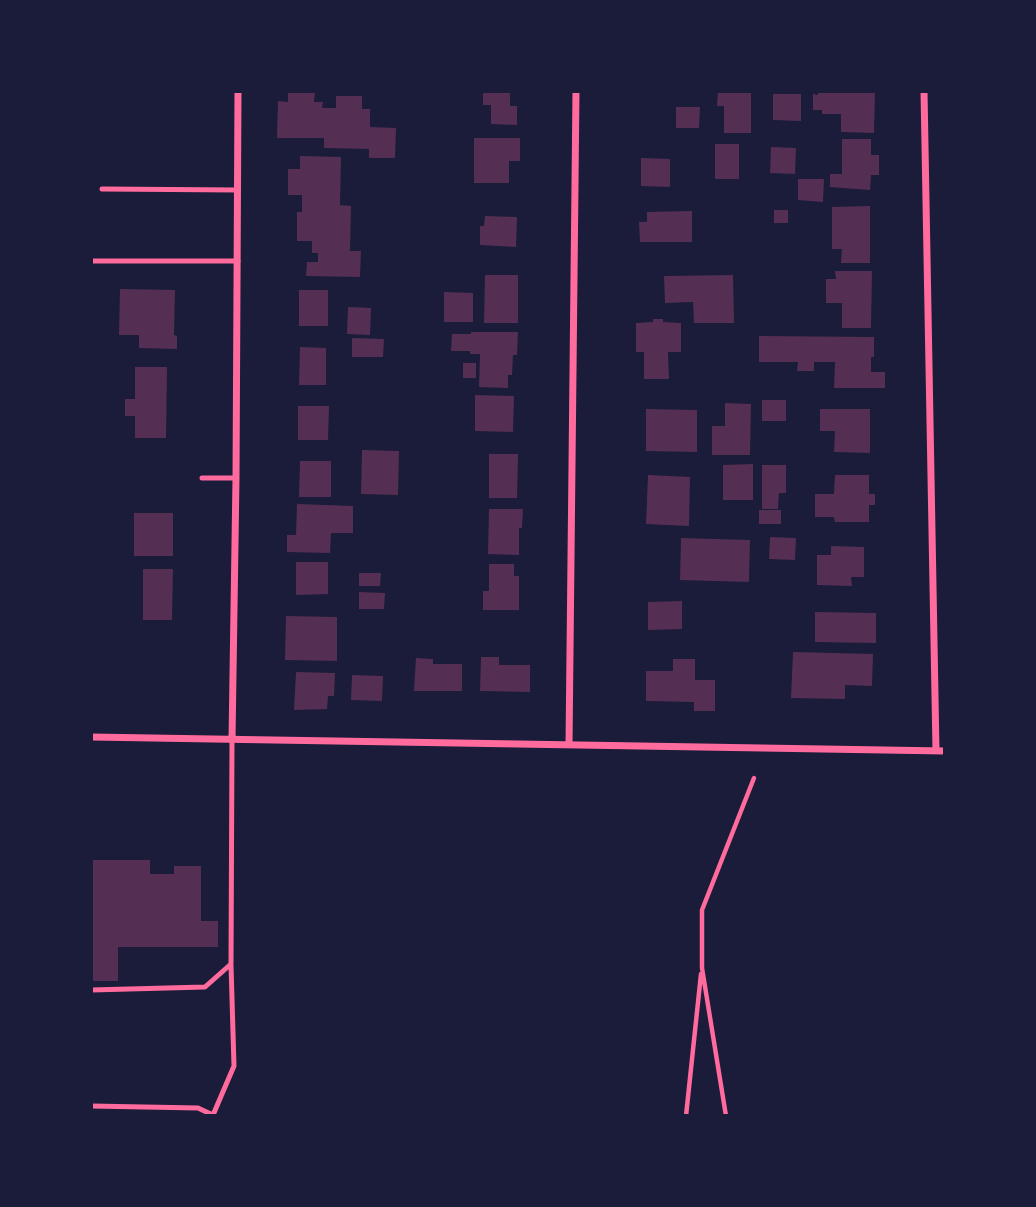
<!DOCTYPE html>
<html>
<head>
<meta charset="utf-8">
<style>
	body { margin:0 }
	#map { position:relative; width:1036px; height:1207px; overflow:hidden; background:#1b1b3a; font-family:Inter,sans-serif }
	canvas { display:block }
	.frame { position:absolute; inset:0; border:93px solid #1b1b3a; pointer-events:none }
</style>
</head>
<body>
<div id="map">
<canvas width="1036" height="1207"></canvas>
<div class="frame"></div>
</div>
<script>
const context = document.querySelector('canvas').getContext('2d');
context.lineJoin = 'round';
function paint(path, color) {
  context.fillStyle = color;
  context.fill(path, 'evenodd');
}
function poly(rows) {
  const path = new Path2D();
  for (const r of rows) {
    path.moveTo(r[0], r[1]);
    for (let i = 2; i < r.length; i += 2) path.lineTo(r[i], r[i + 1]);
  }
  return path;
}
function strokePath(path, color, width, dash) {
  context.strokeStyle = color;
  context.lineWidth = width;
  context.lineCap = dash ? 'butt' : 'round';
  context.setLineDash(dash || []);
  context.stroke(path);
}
paint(poly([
	[288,91,315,91,314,102,323,102,322,108,336,108,336,96,362,96,362,109,370,109,370,127,396,128,395,158,369,158,369,149,324,148,324,138,277,138,278,101,288,102],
	[718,91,751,91,751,133,724,133,724,106,717,106],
	[818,91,875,91,874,133,841,132,841,114,822,114,822,110,813,110,813,94,818,95],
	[483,92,510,93,510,106,517,106,517,125,491,124,491,105,483,105],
	[773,94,801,94,801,121,773,120],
	[676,107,700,107,699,128,676,128],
	[474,138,520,138,520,161,509,161,509,183,474,183],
	[842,139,871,139,871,155,879,155,879,175,871,175,870,190,830,187,830,174,842,174],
	[715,144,739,144,739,179,715,179],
	[771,147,796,148,795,174,770,173],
	[300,156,341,157,340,205,351,206,350,251,361,251,360,277,306,276,307,262,318,262,318,253,312,253,312,241,297,241,297,212,302,212,302,195,288,195,288,169,300,169],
	[641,158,670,159,670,187,641,186],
	[798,179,824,179,823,202,798,200],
	[870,206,870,263,841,263,842,249,832,249,832,207],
	[774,210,788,210,788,223,774,223],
	[692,211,692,242,640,242,639,222,647,222,647,212],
	[485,216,517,217,516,247,480,245,480,226,484,226],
	[835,271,872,271,871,328,842,328,842,303,826,303,826,279,836,279],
	[485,275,518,275,518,323,484,323],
	[733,275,734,323,694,323,693,302,665,303,664,276],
	[120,289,175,290,174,335,177,336,177,349,139,348,139,335,119,335],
	[299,290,328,290,328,326,299,326],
	[444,292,473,293,473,322,444,322],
	[348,307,371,308,370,335,347,334],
	[653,319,663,319,663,322,681,323,681,352,668,352,669,379,644,379,644,352,636,352,636,323,653,322],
	[471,332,518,332,517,355,513,355,512,375,508,375,508,388,479,387,480,354,470,354,470,351,451,351,452,334,471,334],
	[759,336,874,337,874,357,871,357,871,372,885,372,885,388,834,388,835,362,814,362,814,371,797,371,798,362,759,362],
	[352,338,384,339,383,357,352,357],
	[300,347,326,348,326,385,299,385],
	[463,363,476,363,476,378,463,378],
	[135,367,167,367,166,438,135,438,135,416,125,416,125,399,135,399],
	[475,395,514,396,513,432,475,431],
	[762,400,786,400,786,421,762,421],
	[725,403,751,404,750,455,712,455,712,426,725,426],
	[298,406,329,406,328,440,298,440],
	[646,409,697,410,697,452,646,451],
	[820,409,870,409,870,453,834,452,835,431,820,431],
	[362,450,399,451,398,495,361,494],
	[489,454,518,454,517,498,489,498],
	[300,461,331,461,331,497,299,497],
	[753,464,753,500,723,500,723,465],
	[762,465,786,465,786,493,779,493,778,509,762,509],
	[648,475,690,477,689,526,646,524],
	[835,475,869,475,869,494,875,494,875,505,869,505,869,522,835,522,834,517,815,517,815,494,834,494],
	[297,504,353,506,353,533,331,533,330,553,287,552,287,535,296,535],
	[489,509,523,509,522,528,519,528,519,555,488,554],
	[759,510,781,510,781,524,759,524],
	[134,513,173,513,173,556,134,556],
	[770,537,796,538,795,560,769,559],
	[681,538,750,540,749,582,680,580],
	[831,546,864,547,864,577,851,577,852,586,817,585,817,555,831,555],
	[296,562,328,562,328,594,296,595],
	[489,564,514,564,514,576,519,576,519,610,483,610,483,591,489,591],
	[143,569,173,569,172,620,143,620],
	[359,573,381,573,380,586,359,586],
	[359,592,385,593,384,609,359,609],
	[682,601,682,629,648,630,648,602],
	[815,612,876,613,876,643,815,642],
	[286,616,337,617,337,661,285,660],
	[793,652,873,654,872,686,845,685,845,699,791,698],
	[481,657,499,657,499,665,530,665,530,692,480,691],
	[416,658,433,659,433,664,462,664,462,691,414,691],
	[673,659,695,659,695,680,715,680,715,711,694,711,694,702,646,701,646,671,673,671],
	[296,672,335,673,334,696,328,696,327,709,294,710],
	[352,675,383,676,382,701,351,700],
	[91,860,150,860,150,874,174,874,174,866,201,866,201,921,218,921,218,947,118,947,118,981,91,981]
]), '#542f53');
strokePath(poly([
	[686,1116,701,974],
	[726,1116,702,968,702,910,754,778]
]), '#ff6b9d', 4.5);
strokePath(poly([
	[102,189,238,190],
	[91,261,238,261],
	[202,478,236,478],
	[91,990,205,987,231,964,232,740],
	[91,1106,198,1108,215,1116],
	[213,1115,234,1066,231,965]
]), '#ff6b9d', 5);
strokePath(poly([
	[924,91,936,751],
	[91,737,945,751],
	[232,740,236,478,238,91],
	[569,745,576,91]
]), '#ff6b9d', 7);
</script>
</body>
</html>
